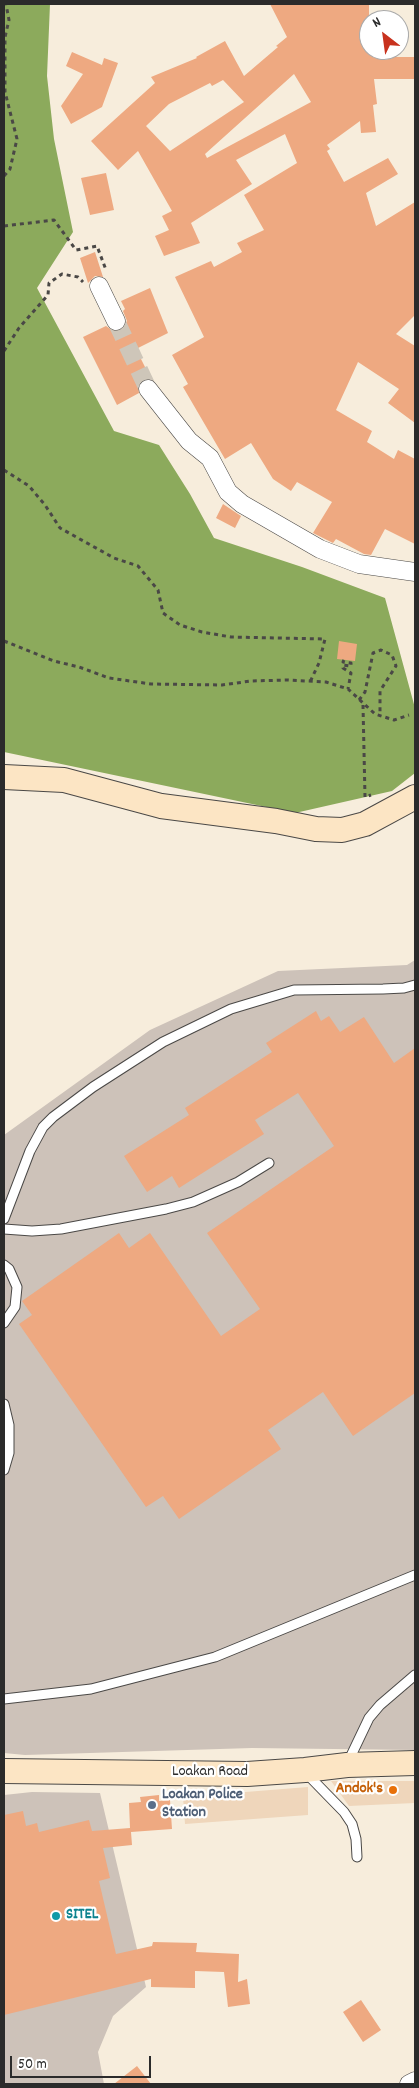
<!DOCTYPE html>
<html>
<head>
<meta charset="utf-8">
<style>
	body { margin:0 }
	#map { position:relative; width:419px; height:2088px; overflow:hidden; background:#f7eddc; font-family:Dekko,sans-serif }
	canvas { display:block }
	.frame { position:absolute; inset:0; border:5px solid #2b2b2b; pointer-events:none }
	.north { position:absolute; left:359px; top:10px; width:50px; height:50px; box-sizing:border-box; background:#fff; border:1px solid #aaa; border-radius:50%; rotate:330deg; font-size:14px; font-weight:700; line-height:20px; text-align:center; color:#2b2b2b }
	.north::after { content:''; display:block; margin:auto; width:18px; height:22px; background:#c8321e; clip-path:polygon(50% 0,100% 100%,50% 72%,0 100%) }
	.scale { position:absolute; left:10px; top:2056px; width:141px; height:22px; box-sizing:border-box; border:2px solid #2b2b2b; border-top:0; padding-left:6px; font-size:15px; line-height:18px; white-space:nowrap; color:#2b2b2b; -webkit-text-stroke:4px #fff; paint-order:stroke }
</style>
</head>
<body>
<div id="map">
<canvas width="419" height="2088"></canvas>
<div class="frame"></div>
<div class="north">N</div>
<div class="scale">50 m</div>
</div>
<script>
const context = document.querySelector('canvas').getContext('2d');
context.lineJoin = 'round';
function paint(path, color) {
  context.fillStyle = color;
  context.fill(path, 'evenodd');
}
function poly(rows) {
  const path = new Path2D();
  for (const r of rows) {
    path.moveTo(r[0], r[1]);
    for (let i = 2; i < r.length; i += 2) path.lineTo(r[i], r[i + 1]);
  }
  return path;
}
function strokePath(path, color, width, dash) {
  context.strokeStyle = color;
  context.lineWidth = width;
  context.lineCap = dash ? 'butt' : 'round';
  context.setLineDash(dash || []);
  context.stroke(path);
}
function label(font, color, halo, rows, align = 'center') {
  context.font = font + ' Dekko,sans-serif';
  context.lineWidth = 4.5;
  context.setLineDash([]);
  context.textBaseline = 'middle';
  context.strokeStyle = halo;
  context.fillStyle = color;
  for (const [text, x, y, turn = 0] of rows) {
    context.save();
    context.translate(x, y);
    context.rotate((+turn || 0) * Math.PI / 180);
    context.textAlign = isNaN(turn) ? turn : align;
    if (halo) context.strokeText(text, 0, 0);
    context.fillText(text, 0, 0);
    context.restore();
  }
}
paint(poly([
	[331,1781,415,1781,415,1803,349,1806],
	[308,1787,308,1815,185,1824,183,1797]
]), '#efd6bb');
paint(poly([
	[415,960,415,1750,252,1748,25,1755,4,1753,4,1135,150,1030,278,971,407,965],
	[32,1792,100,1793,146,1987,113,2016,98,2052,104,2084,4,2084,4,1795]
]), '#cdc2b9');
paint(poly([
	[4,4,50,4,47,76,54,139,73,232,37,288,114,431,159,445,190,494,214,538,302,567,385,598,415,708,415,773,392,791,295,813,4,752]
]), '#8caa5c');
paint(poly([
	[270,4,369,5,369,50,390,50,391,57,414,57,414,79,374,79,377,104,373,105,376,132,361,133,360,121,327,145,330,149,327,151,344,182,388,158,398,174,366,193,376,226,415,202,415,315,396,334,415,346,415,423,388,403,399,389,358,362,336,410,372,431,367,442,394,459,398,450,415,459,415,544,385,529,371,555,364,554,336,539,333,543,313,533,332,502,297,482,291,491,273,479,251,443,225,459,183,387,188,384,172,355,204,337,175,277,211,261,214,267,242,252,237,243,264,230,244,195,297,163,285,134,236,160,252,184,191,223,200,243,164,256,155,236,169,230,162,216,172,211,138,151,118,170,91,141,155,83,151,77,197,58,196,57,225,41,244,76,278,47,276,46,287,37],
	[294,74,311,102,207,158,205,154],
	[223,80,244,102,170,151,146,126,169,104,210,83,212,86],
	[72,52,102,65,104,58,118,63,102,107,71,124,61,106,83,74,66,66],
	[106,173,114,210,90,215,81,178],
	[95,252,103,277,95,276,88,283,80,258],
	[150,288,168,333,136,349,151,379,142,380,138,386,139,393,117,405,83,337,106,326,115,332,121,330,127,321,123,311,125,309,121,301],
	[223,504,241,516,235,528,216,518],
	[339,641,357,644,355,661,337,659],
	[316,1011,321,1021,329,1016,340,1032,364,1017,394,1063,415,1048,415,1393,353,1436,323,1392,268,1430,281,1449,179,1519,163,1496,146,1507,19,1324,32,1315,22,1301,119,1233,129,1248,150,1233,221,1336,260,1309,207,1233,334,1146,298,1093,255,1120,264,1134,179,1188,172,1176,147,1192,124,1156,189,1115,185,1108,272,1052,266,1043],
	[159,1795,159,1801,170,1800,172,1829,131,1832,132,1845,103,1848,110,1878,99,1881,116,1954,152,1946,153,1942,197,1943,196,1952,239,1954,238,1982,247,1979,250,2004,228,2007,224,1972,195,1971,195,1988,151,1987,151,1979,4,2015,4,1815,23,1811,26,1826,37,1823,39,1832,89,1820,92,1831,130,1828,129,1803,141,1802,140,1797],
	[361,2000,381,2030,363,2042,343,2012],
	[137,2066,151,2084,114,2084]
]), '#eea981');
strokePath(poly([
	[116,321,148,389]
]), '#cec6b9', 18, [18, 9]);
const service = poly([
	[4,1219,30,1151,43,1127,53,1117,93,1087,163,1042,231,1009,294,990,383,989,404,988,415,985],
	[4,1229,32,1231,61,1229,166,1209,193,1202,238,1182,269,1163],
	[4,1265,9,1269,17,1287,15,1307,4,1323],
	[4,1404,9,1425,9,1453,4,1470],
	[4,1699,91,1689,215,1657,415,1575],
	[348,1762,369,1718,380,1705,415,1675],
	[306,1773,344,1812,352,1824,356,1839,357,1857]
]);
const minor = poly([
	[99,286,116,321],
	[148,389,189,441,210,458,228,492,242,504,320,549,359,564,415,572],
	[409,2084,415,2081]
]);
const secondary = poly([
	[4,777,64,780,161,806,276,821,316,829,342,830,365,824,415,797],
	[4,1771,247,1774,305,1770,347,1765,415,1763]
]);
strokePath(service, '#4a4846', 11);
strokePath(minor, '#4a4846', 19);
strokePath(secondary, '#4a4846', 26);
strokePath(poly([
	[4,176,10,169,17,139,5,92,5,37,9,20,6,4],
	[4,226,54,220,76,250,97,246,106,270],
	[4,351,19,328,48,295,49,283,62,274,78,277,83,282],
	[4,470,29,486,45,505,60,528,114,558,138,566,158,590,163,613,180,625,202,632,231,637,325,639,319,663,310,682],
	[4,641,54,661,79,667,109,678,151,684,222,685,251,681,287,680,326,682,348,689,375,714,394,720,409,715],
	[344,660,343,662,351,663,351,666,343,665,343,668,351,673,348,689],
	[359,700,365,692,373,653,381,650,392,655,396,666,380,691,380,715],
	[363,705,365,797,371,795]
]), '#4a4846', 3, [4, 4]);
strokePath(service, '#fff', 9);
strokePath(minor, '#fff', 18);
strokePath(secondary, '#fce5c4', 24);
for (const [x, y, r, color] of [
	[393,1790,5,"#e8710a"],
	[152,1805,5,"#5c6f8a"],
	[56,1916,5,"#0f9aa8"]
]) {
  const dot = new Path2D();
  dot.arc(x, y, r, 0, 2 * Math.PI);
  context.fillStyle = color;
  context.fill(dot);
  strokePath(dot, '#fff', 2);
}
label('16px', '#2b2b2b', '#fff', [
	["Loakan Road",210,1773]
]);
label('bold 16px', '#c56008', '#fff', [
	["Andok's",383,1790]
], 'right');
label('bold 16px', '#4e5e75', '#fff', [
	["Loakan Police",162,1796],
	["Station",162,1814]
], 'left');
label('bold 16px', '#0d838f', '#fff', [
	["SITEL",66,1916]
], 'left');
</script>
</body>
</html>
